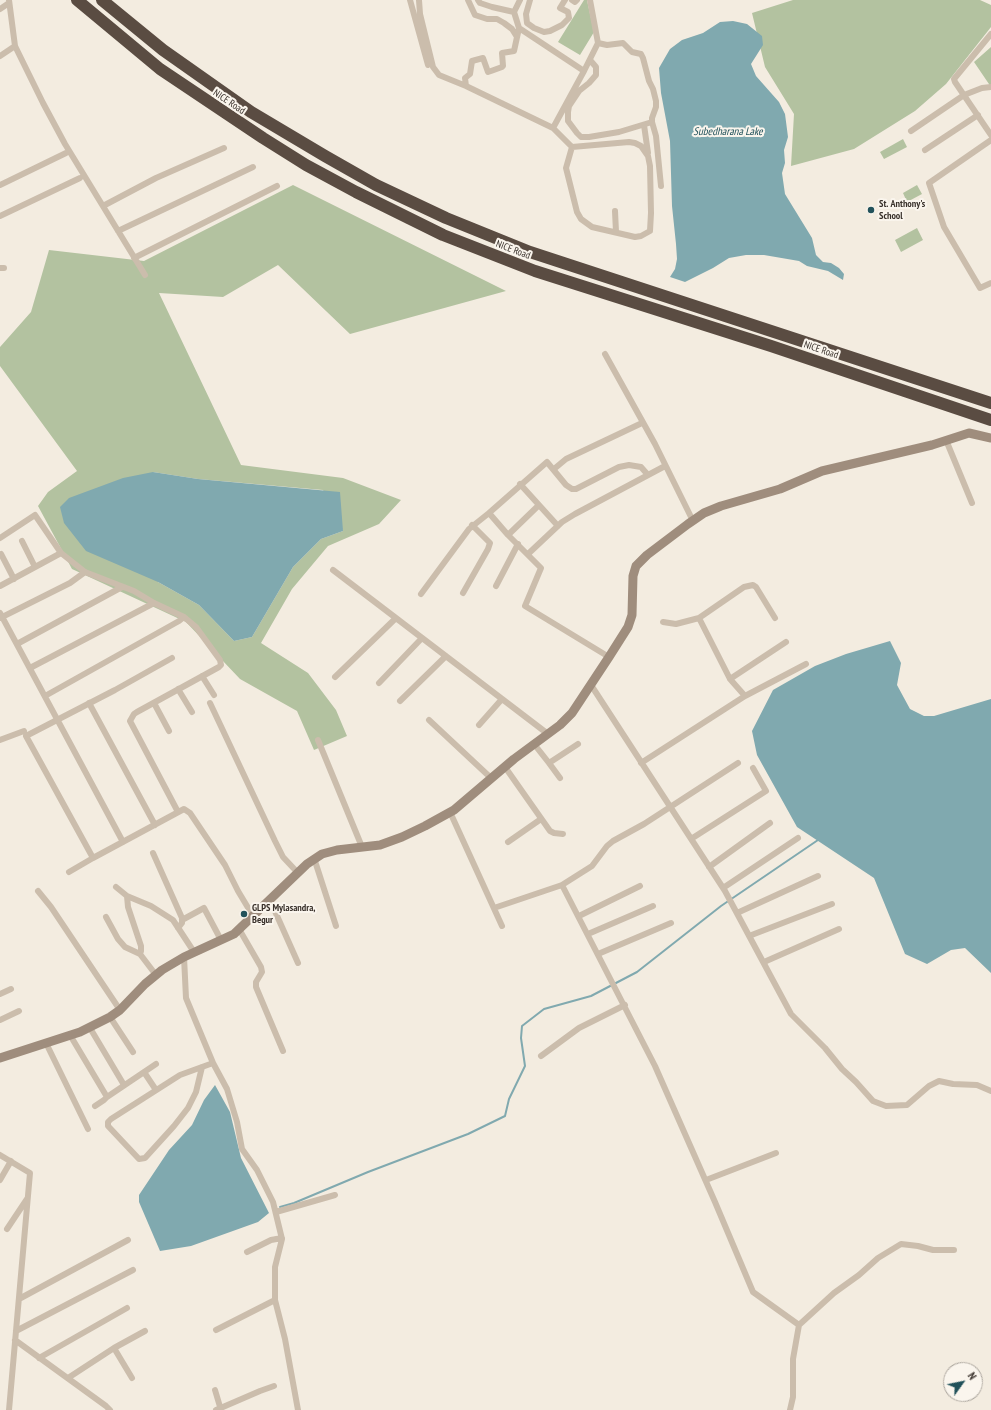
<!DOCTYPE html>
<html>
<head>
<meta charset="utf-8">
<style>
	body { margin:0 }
	#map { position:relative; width:991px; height:1410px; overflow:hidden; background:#f3ece0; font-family:"PT Sans Narrow",sans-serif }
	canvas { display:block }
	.north { position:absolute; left:943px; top:1362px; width:40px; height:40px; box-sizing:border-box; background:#faf5ed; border:1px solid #ada79f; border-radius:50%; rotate:57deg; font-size:11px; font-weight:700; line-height:16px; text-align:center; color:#39312b }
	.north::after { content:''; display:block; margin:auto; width:14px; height:18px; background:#21515a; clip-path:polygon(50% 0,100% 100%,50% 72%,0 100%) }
</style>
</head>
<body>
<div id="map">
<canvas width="991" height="1410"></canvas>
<div class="north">N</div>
</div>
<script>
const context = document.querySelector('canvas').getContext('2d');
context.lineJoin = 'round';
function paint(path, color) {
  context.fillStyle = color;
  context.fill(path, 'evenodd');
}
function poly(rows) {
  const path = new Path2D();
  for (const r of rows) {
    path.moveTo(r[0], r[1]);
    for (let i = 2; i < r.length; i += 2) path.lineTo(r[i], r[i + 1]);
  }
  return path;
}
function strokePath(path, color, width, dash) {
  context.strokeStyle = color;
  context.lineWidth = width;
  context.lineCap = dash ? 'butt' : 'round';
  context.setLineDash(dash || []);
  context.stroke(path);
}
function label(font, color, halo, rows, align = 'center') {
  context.font = font + ' "PT Sans Narrow",sans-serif';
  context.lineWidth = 4;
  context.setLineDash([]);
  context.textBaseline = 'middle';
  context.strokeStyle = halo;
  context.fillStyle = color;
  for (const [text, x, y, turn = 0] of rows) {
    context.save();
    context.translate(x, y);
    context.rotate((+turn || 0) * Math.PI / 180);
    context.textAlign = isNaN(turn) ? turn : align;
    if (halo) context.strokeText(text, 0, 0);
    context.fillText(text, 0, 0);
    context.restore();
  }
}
paint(poly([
	[584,0,587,0,594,32,580,55,558,42],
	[793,0,980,0,991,5,991,27,946,84,915,111,854,149,791,166,794,114,765,67,752,13],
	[991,47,991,87,974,62],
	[903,139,907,147,884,159,880,152],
	[293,185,506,291,350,334,278,265,223,297,159,293,241,465,343,478,401,500,379,524,328,546,292,589,261,643,308,673,336,710,347,736,314,750,297,711,240,679,186,622,72,569,38,506,48,492,77,471,0,366,0,347,31,312,49,250,144,261],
	[153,472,198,479,323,490,343,531,321,539,293,567,252,637,234,641,199,605,158,582],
	[917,185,922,194,907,202,903,193],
	[917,228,923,240,901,252,895,240]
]), '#b3c2a0');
paint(poly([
	[733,21,747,24,762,36,763,45,751,64,756,76,779,102,785,114,788,137,784,150,785,163,782,173,785,194,812,238,816,255,823,262,831,263,839,268,844,274,843,280,828,271,807,266,799,261,764,255,746,255,729,258,713,268,685,282,670,277,675,269,677,259,676,244,672,206,670,141,661,93,659,68,670,49,682,40,703,33,720,22],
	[153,472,198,479,340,492,343,531,321,539,293,567,252,637,234,641,199,605,158,582,86,551,64,523,60,507,69,498,123,478],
	[890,641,901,663,897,685,910,709,924,716,934,716,991,699,991,973,965,948,951,950,927,964,905,954,874,878,797,827,757,755,752,731,773,690,815,666,846,654],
	[215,1085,230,1112,241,1158,269,1213,258,1222,191,1246,160,1251,139,1202,139,1195,169,1150,192,1125,204,1100]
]), '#80a9af');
strokePath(poly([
	[280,1207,294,1203,368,1172,468,1134,505,1116,509,1099,525,1066,521,1038,522,1026,544,1009,591,996,637,972,721,906,818,840]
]), '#80a9af', 2);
strokePath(poly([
	[410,0,428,65],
	[419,0,420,14,433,67,439,75,466,86,553,128,572,147,629,142,635,143,641,146,648,156,650,166,651,213,650,231,641,236,635,237,592,227,581,219,577,212,566,168,572,147],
	[468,0,475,15,487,19,497,19,504,23,512,29,517,37],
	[478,0,480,3,492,7,514,12],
	[530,0,526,14,527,23,534,28,544,32,550,31,562,25,569,18,568,12,560,8,565,0],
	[572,0,575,2,577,0],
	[0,9,9,3],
	[519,28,584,71],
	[991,34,954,79,955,82,991,135],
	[598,43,607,45,623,43,632,52,641,54,643,58,649,81,653,89,656,101,656,107,652,118,652,122,656,136,661,186],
	[15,46,43,103,65,144,145,275],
	[0,56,15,46,9,0],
	[590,60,596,67,596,75,589,83,579,91,569,106,568,112,568,121,577,133,581,137,589,137,619,132,652,122],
	[466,86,465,78,470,74,472,61,483,58,488,72,491,71,502,67,503,66,502,53,514,51,519,28,514,12,520,0],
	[644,125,648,153],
	[553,128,584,71,598,43,590,0],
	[911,131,964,95,982,88,991,87],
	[991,140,929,183,944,227,980,288,991,283],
	[925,150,978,115],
	[0,185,66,153],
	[103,206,156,178,224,148],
	[615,211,616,232],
	[0,216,80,178],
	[118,231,253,167],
	[134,258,277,186],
	[0,268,4,268],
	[605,354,655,444,693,521],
	[946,440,972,503],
	[554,469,566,459,642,423],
	[539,505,558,526],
	[508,535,539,505,520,484],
	[0,538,35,515,61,553,85,572,134,591,154,603,184,617,196,627,220,660,221,665,219,667,137,712,134,714,130,721,178,812],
	[22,541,35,567],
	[1,554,14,579],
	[528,554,562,522,575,514,665,466],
	[333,570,548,734],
	[0,586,61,553],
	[496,586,518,544],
	[463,593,488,549,490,543,472,525],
	[421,594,469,529,489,513],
	[0,613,123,842],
	[0,618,70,583,85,572],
	[699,618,730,679],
	[663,622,676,624,699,618,744,587,753,585,756,587,775,618],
	[786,642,730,679,745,696,806,664],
	[17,644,122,587],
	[609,657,525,606,541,568,508,535,489,513,547,462,566,485,572,489,576,489,619,467,629,465,641,467,648,475],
	[172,658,115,690,26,736,93,858,184,809,190,813,225,865,238,891,253,916],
	[30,668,154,603],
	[202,676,214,695],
	[335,677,396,618],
	[379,683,422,638],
	[591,685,725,891,791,1014,825,1048,842,1069,856,1082,873,1101,886,1106,907,1105,929,1086,939,1081,953,1084,977,1085,991,1091],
	[178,689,192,712],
	[45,696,179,621,184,617],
	[400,701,446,656],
	[89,703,155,825],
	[154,703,169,731],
	[210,703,275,841,283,857,298,873],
	[429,720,491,778],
	[479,725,502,699],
	[0,740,24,731],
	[318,740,362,847],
	[534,744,549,763,578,744],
	[549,763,560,778],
	[641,763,745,696],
	[505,767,550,831,554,833,563,834],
	[450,812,502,926],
	[691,839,766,791,753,768],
	[508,842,541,819],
	[153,853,182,918,182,923,178,928],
	[314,858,336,926],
	[709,867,770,823],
	[69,872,93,858],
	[562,885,655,1066,715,1202,753,1292,799,1325],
	[116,887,127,896,151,906,173,920,194,952],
	[723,888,798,838],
	[38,891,51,907,120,1010],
	[127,896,128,907,141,946,141,951,140,954],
	[270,900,298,963],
	[494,908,562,885,592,866,607,846,613,841,644,824,738,763],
	[737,913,818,876],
	[579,916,640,886],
	[106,917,118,939,125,947,140,954,156,975],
	[182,920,204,908,221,940],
	[239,929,261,967,262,972,256,982,256,987,283,1051],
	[588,934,653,906],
	[749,936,832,904],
	[598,954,671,923],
	[184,957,186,998,213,1063,227,1089,237,1122,242,1149,257,1170,273,1202,282,1239,275,1267,275,1300,285,1339,298,1410],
	[764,962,839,929],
	[0,994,11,989],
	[110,1017,133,1052],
	[0,1020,19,1011],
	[90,1028,124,1085],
	[70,1035,107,1097],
	[46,1043,88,1129],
	[541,1056,579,1028,625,1005],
	[202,1067,196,1092,188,1108,174,1126,145,1158,139,1159,108,1126,108,1122,111,1119,180,1075,213,1063],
	[144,1072,156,1090],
	[95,1106,104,1100,107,1097,156,1064],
	[0,1155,30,1173,9,1410],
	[0,1180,11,1161],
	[706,1180,776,1153],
	[276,1212,335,1195],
	[7,1229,27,1199],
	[247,1252,271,1240,282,1238],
	[19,1299,128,1240],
	[216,1330,275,1300],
	[16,1331,133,1270],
	[15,1340,106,1406,110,1410],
	[114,1348,132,1378],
	[39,1358,127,1308],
	[68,1378,114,1348,145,1331],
	[215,1390,221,1410],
	[216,1410,260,1391,274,1386],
	[790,1410,793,1397,793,1359,799,1325,834,1293,859,1275,878,1258,901,1244,918,1246,933,1250,954,1250]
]), '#cbbdac', 6);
strokePath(poly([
	[0,1058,80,1032,110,1017,120,1010,145,984,162,970,184,957,234,934,307,864,322,854,337,850,380,845,402,837,425,826,454,810,514,759,560,725,572,713,609,657,628,627,632,615,633,576,636,566,647,555,688,524,704,513,721,506,780,489,822,471,932,445,969,433,991,438]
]), '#9f8d7d', 9);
strokePath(poly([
	[77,0,160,69,263,138,306,165,356,192,443,235,535,271,771,346,991,420],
	[102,0,163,50,251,112,325,156,376,185,446,218,530,252,991,403]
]), '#5a4c42', 12);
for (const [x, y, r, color] of [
	[871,210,4,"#21515a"],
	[244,914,4,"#21515a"]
]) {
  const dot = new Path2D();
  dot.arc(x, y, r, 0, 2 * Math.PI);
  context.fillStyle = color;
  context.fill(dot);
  strokePath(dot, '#faf5ed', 1.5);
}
label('10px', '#39312b', '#faf5ed', [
	["NICE Road",229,102,34],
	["NICE Road",513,250,21],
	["NICE Road",821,350,19]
]);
label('bold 10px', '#39312b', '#faf5ed', [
	["St. Anthony's",879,204],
	["School",879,216],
	["GLPS Mylasandra,",252,908],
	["Begur",252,920]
], 'left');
label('italic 11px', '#21515a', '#faf5ed', [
	["Subedharana Lake",728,132]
]);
</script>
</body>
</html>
